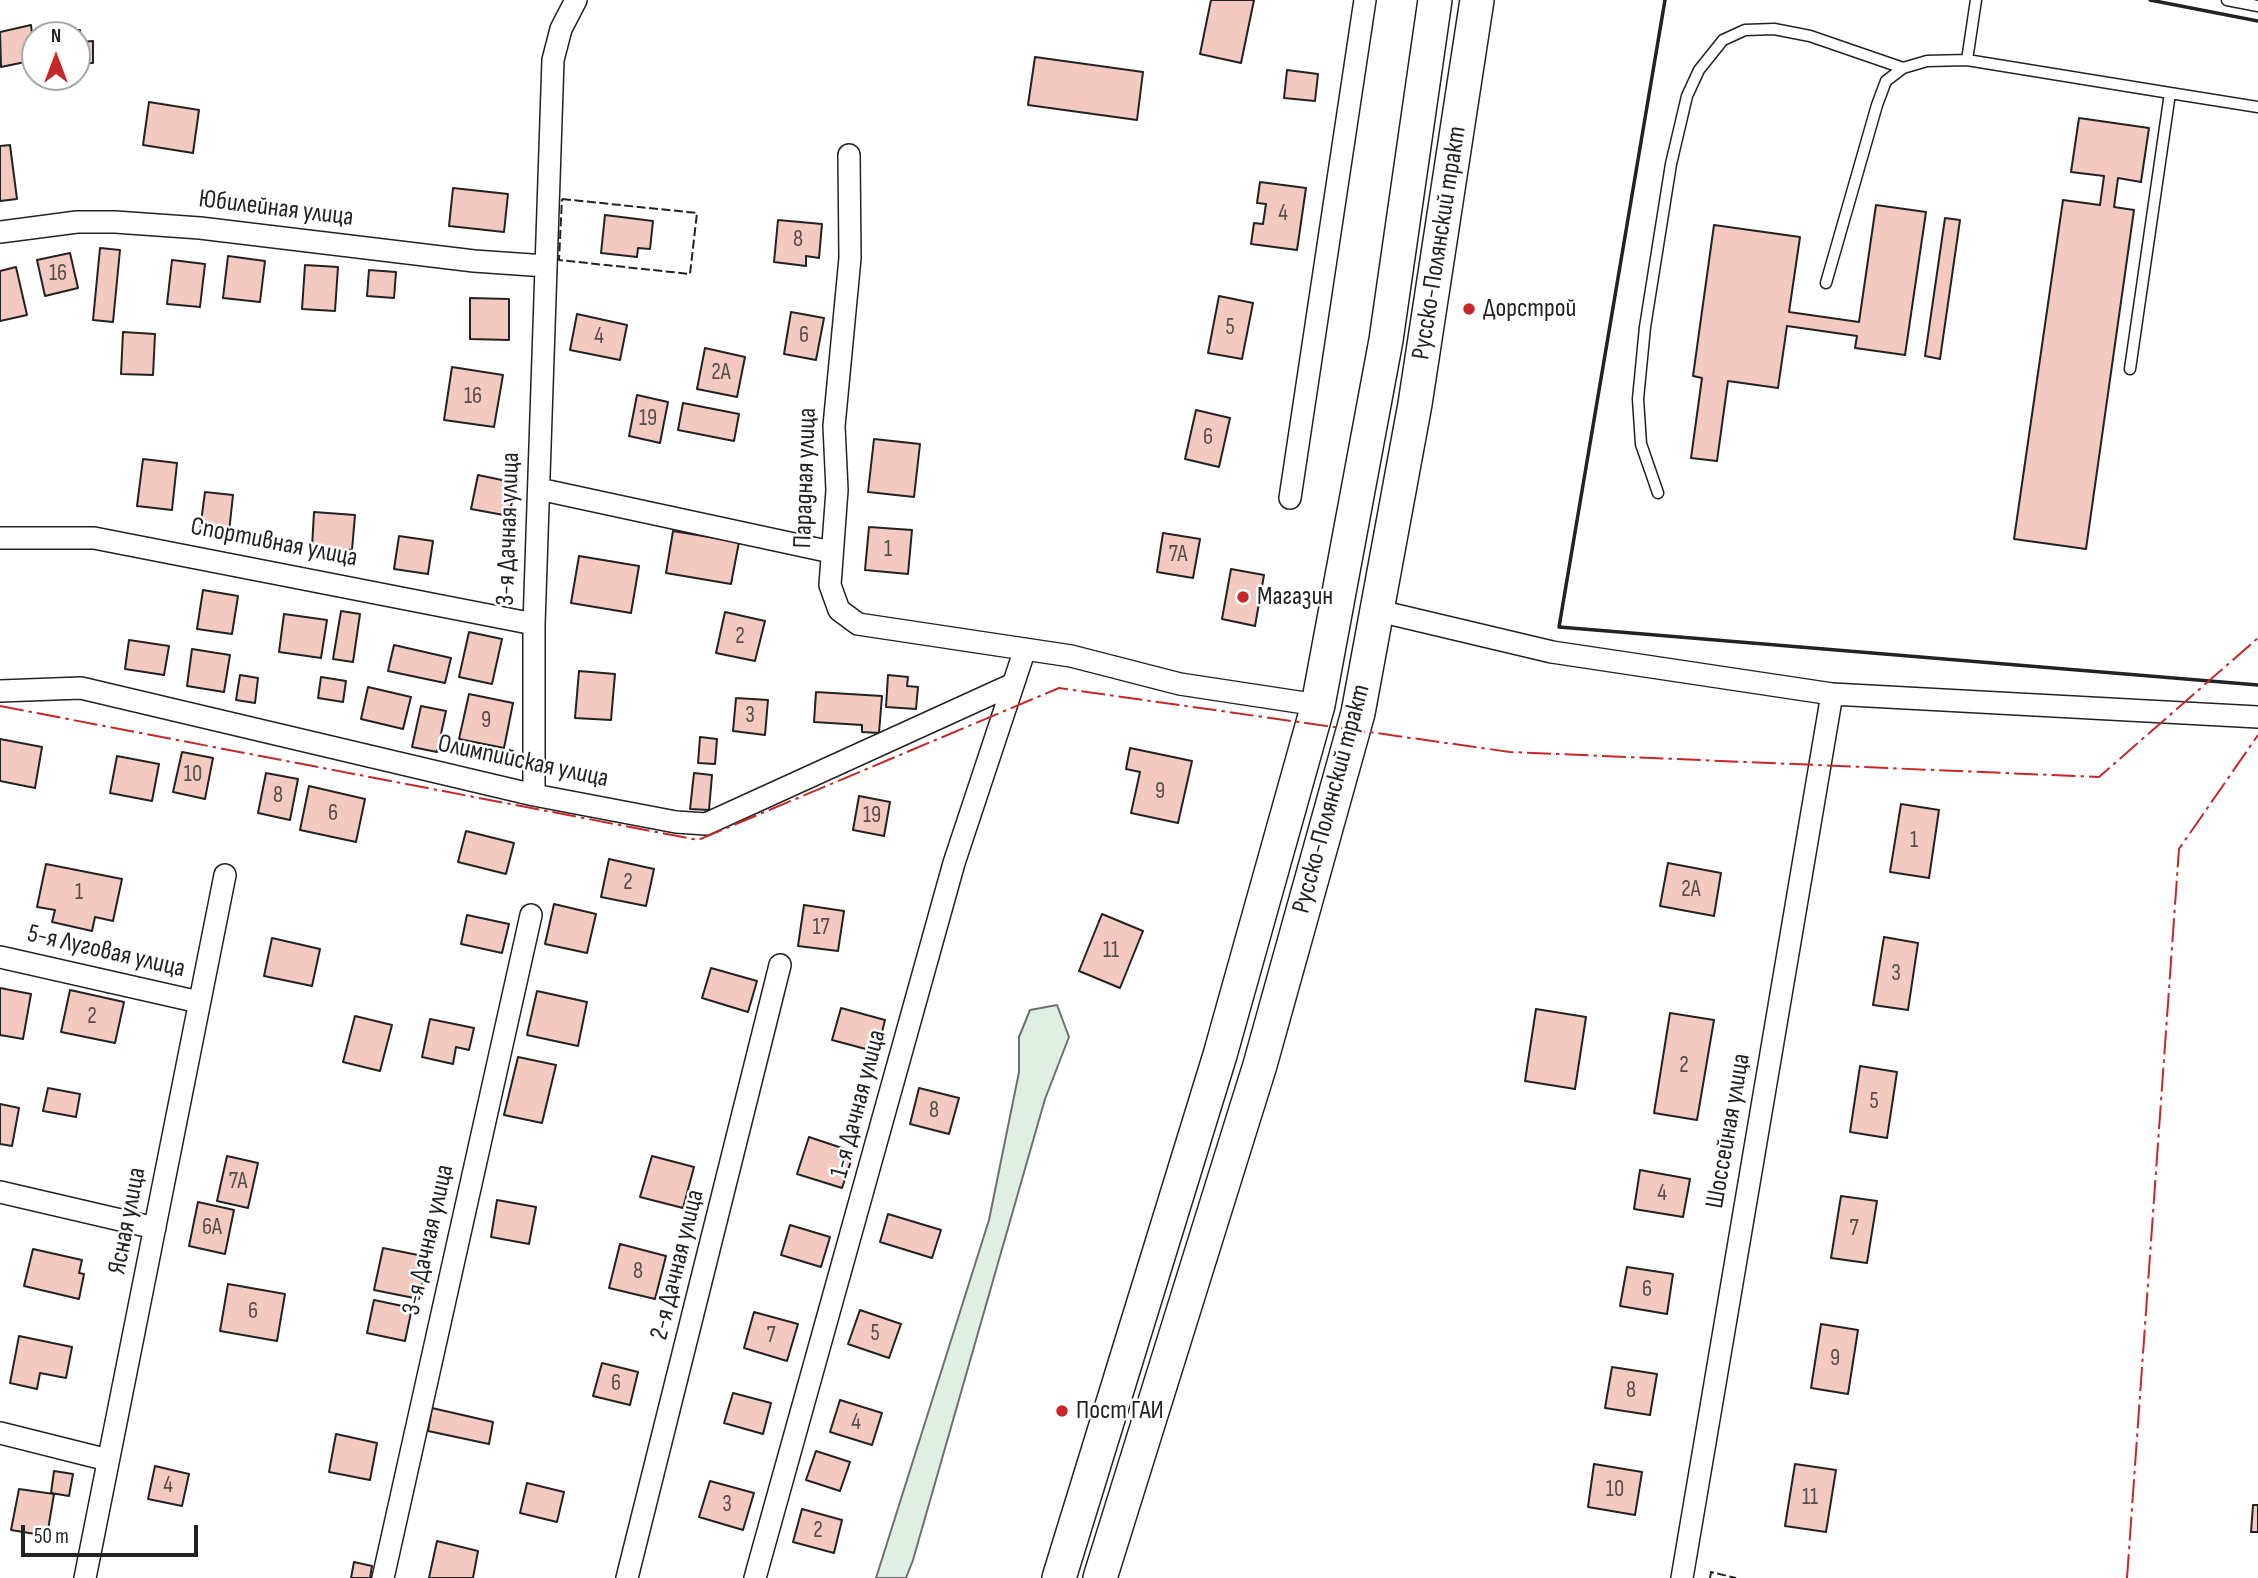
<!DOCTYPE html>
<html>
<head>
<meta charset="utf-8">
<style>
	body { margin:0 }
	#map { position:relative; width:2258px; height:1578px; overflow:hidden; background:#fff; font-family:"Sofia Sans Condensed",sans-serif }
	canvas { display:block }
	.north { position:absolute; left:21px; top:21px; width:70px; height:70px; box-sizing:border-box; background:#fff; border:2px solid #a7a7a7; border-radius:50%; rotate:0deg; font-size:19px; font-weight:700; line-height:28px; text-align:center; color:#222 }
	.north::after { content:''; display:block; margin:auto; width:24px; height:32px; background:#c62828; clip-path:polygon(50% 0,100% 100%,50% 72%,0 100%) }
	.scale { position:absolute; left:21px; top:1525px; width:177px; height:32px; box-sizing:border-box; border:4px solid #222; border-top:0; padding-left:9px; font-size:21px; line-height:24px; white-space:nowrap; color:#222; -webkit-text-stroke:5px #fff; paint-order:stroke }
</style>
</head>
<body>
<div id="map">
<canvas width="2258" height="1578"></canvas>
<div class="north">N</div>
<div class="scale">50 m</div>
</div>
<script>
const context = document.querySelector('canvas').getContext('2d');
context.lineJoin = 'round';
function paint(path, color) {
  context.fillStyle = color;
  context.fill(path, 'evenodd');
}
function poly(rows) {
  const path = new Path2D();
  for (const r of rows) {
    path.moveTo(r[0], r[1]);
    for (let i = 2; i < r.length; i += 2) path.lineTo(r[i], r[i + 1]);
  }
  return path;
}
function strokePath(path, color, width, dash) {
  context.strokeStyle = color;
  context.lineWidth = width;
  context.lineCap = dash ? 'butt' : 'round';
  context.setLineDash(dash || []);
  context.stroke(path);
}
function label(font, color, halo, rows, align = 'center') {
  context.font = font + ' "Sofia Sans Condensed",sans-serif';
  context.lineWidth = 5;
  context.setLineDash([]);
  context.textBaseline = 'middle';
  context.strokeStyle = halo;
  context.fillStyle = color;
  for (const [text, x, y, turn = 0] of rows) {
    context.save();
    context.translate(x, y);
    context.rotate((+turn || 0) * Math.PI / 180);
    context.textAlign = isNaN(turn) ? turn : align;
    if (halo) context.strokeText(text, 0, 0);
    context.fillText(text, 0, 0);
    context.restore();
  }
}
const green = poly([
	[1057,1005,1069,1037,1045,1099,913,1560,906,1578,876,1578,989,1220,1019,1072,1019,1037,1030,1010,1057,1005]
]);
paint(green, '#e0efe3');
strokePath(green, '#6f6f6f', 2);
const building = poly([
	[1211,0,1254,0,1241,63,1200,54,1211,0],
	[31,25,35,60,1,67,0,32,31,25],
	[63,30,80,30,81,42,93,41,93,63,77,63,77,35,64,35,63,30],
	[1035,57,1143,72,1137,120,1028,105,1035,57],
	[1287,70,1318,74,1315,101,1284,98,1287,70],
	[149,102,199,110,193,153,143,145,149,102],
	[2079,118,2149,128,2141,182,2118,178,2114,207,2134,210,2086,549,2014,539,2063,200,2100,205,2104,176,2071,172,2079,118],
	[10,145,17,199,0,201,0,146,10,145],
	[1260,182,1306,188,1297,250,1251,244,1254,223,1263,224,1266,204,1257,203,1260,182],
	[453,188,508,194,504,232,449,226,453,188],
	[1876,205,1926,212,1905,355,1855,348,1857,336,1787,326,1778,388,1728,381,1717,461,1691,458,1702,378,1693,376,1714,225,1800,237,1789,312,1859,322,1876,205],
	[605,215,653,221,650,249,638,248,637,257,601,253,605,215],
	[1945,218,1960,220,1940,359,1925,356,1945,218],
	[778,220,822,224,819,258,806,256,806,266,774,262,778,220],
	[100,248,120,250,113,322,93,320,100,248],
	[70,253,78,288,45,296,37,260,70,253],
	[228,256,265,261,260,302,223,298,228,256],
	[172,260,205,264,200,307,167,304,172,260],
	[305,265,338,267,335,311,302,309,305,265],
	[16,267,27,315,0,321,0,271,16,267],
	[369,270,396,272,394,298,367,296,369,270],
	[1219,296,1253,303,1242,359,1208,353,1219,296],
	[470,298,509,299,509,340,470,339,470,298],
	[791,312,824,318,816,360,784,354,791,312],
	[577,314,627,325,620,360,570,350,577,314],
	[123,332,155,334,153,375,121,374,123,332],
	[705,348,745,357,737,397,697,389,705,348],
	[452,367,503,375,494,427,444,420,452,367],
	[637,395,668,402,660,443,629,436,637,395],
	[683,403,739,414,734,441,678,430,683,403],
	[1196,410,1230,418,1219,467,1185,459,1196,410],
	[874,439,920,444,914,497,868,492,874,439],
	[143,459,177,463,172,510,137,506,143,459],
	[478,475,516,483,509,516,471,509,478,475],
	[205,492,233,495,229,532,200,529,205,492],
	[314,512,355,515,352,550,312,547,314,512],
	[869,527,912,530,908,574,865,570,869,527],
	[673,531,739,542,731,584,666,573,673,531],
	[1163,533,1200,539,1193,578,1157,572,1163,533],
	[399,536,433,541,428,574,394,569,399,536],
	[579,556,639,566,631,613,571,603,579,556],
	[1231,569,1264,575,1255,626,1222,619,1231,569],
	[203,590,238,596,232,634,197,629,203,590],
	[341,611,360,614,353,662,333,659,341,611],
	[725,612,765,621,755,661,716,653,725,612],
	[284,614,327,620,321,658,279,652,284,614],
	[469,632,502,639,492,684,459,677,469,632],
	[129,640,169,646,164,675,125,669,129,640],
	[394,645,451,658,445,683,388,671,394,645],
	[192,649,230,655,224,692,187,686,192,649],
	[579,671,615,674,611,720,575,718,579,671],
	[240,675,258,678,255,703,236,700,240,675],
	[888,675,908,677,907,686,918,687,916,709,886,707,888,675],
	[321,677,346,681,343,702,318,698,321,677],
	[368,687,411,697,403,729,361,719,368,687],
	[816,692,882,696,879,733,862,732,862,725,814,722,816,692],
	[469,694,513,703,504,748,459,739,469,694],
	[736,698,768,700,765,735,733,731,736,698],
	[421,706,446,711,437,752,412,747,421,706],
	[700,737,717,739,715,764,698,763,700,737],
	[0,739,42,747,35,788,0,781,0,739],
	[1130,748,1192,761,1178,823,1131,813,1140,772,1126,769,1130,748],
	[182,752,213,758,205,799,173,792,182,752],
	[117,756,159,764,152,801,110,793,117,756],
	[266,773,298,779,290,820,258,813,266,773],
	[694,773,712,775,709,810,690,809,694,773],
	[309,786,365,799,356,842,300,830,309,786],
	[859,796,890,802,884,836,853,830,859,796],
	[1901,804,1939,810,1929,878,1890,872,1901,804],
	[466,831,514,843,506,874,458,862,466,831],
	[609,859,654,869,646,906,601,897,609,859],
	[1668,863,1721,873,1714,916,1660,906,1668,863],
	[46,864,122,879,113,921,95,917,92,931,52,922,55,910,37,907,46,864],
	[554,904,596,914,587,953,545,944,554,904],
	[804,905,844,911,838,951,798,946,804,905],
	[1102,914,1143,931,1120,988,1079,971,1102,914],
	[467,915,509,924,502,953,461,944,467,915],
	[1884,937,1918,943,1908,1010,1873,1005,1884,937],
	[272,938,320,949,312,986,264,976,272,938],
	[711,968,757,981,748,1012,702,998,711,968],
	[0,988,31,994,23,1039,0,1035,0,988],
	[70,990,124,1002,115,1043,61,1032,70,990],
	[537,991,587,1002,578,1046,527,1035,537,991],
	[841,1008,885,1020,877,1052,832,1040,841,1008],
	[1536,1009,1586,1017,1575,1089,1525,1081,1536,1009],
	[1670,1013,1714,1020,1697,1120,1654,1113,1670,1013],
	[355,1016,392,1025,380,1071,343,1062,355,1016],
	[430,1019,474,1028,469,1050,456,1047,453,1064,422,1057,430,1019],
	[518,1057,556,1065,542,1123,504,1115,518,1057],
	[1860,1066,1897,1072,1887,1138,1850,1132,1860,1066],
	[48,1088,80,1094,76,1117,43,1111,48,1088],
	[919,1088,959,1098,949,1134,910,1124,919,1088],
	[0,1104,19,1108,12,1146,0,1144,0,1104],
	[809,1137,854,1152,842,1188,797,1174,809,1137],
	[227,1156,258,1163,248,1208,217,1201,227,1156],
	[652,1156,694,1167,683,1208,640,1197,652,1156],
	[1640,1170,1690,1179,1683,1217,1634,1209,1640,1170],
	[1841,1196,1877,1201,1867,1263,1831,1258,1841,1196],
	[497,1200,536,1207,529,1244,491,1237,497,1200],
	[198,1202,234,1210,225,1254,189,1246,198,1202],
	[888,1214,941,1230,932,1258,880,1242,888,1214],
	[790,1225,830,1237,821,1267,781,1255,790,1225],
	[620,1244,666,1256,655,1299,609,1288,620,1244],
	[383,1248,428,1257,419,1299,374,1290,383,1248],
	[33,1249,82,1260,79,1273,84,1274,79,1299,24,1286,33,1249],
	[1627,1267,1673,1274,1667,1314,1620,1306,1627,1267],
	[228,1284,285,1294,277,1341,220,1331,228,1284],
	[374,1300,412,1308,405,1341,367,1333,374,1300],
	[860,1310,901,1324,889,1358,848,1344,860,1310],
	[754,1312,798,1324,787,1361,744,1348,754,1312],
	[1821,1324,1858,1330,1848,1394,1811,1388,1821,1324],
	[19,1336,72,1347,66,1378,40,1373,37,1389,10,1383,19,1336],
	[602,1363,638,1372,630,1405,593,1396,602,1363],
	[1612,1367,1657,1374,1650,1415,1605,1408,1612,1367],
	[733,1393,771,1403,763,1434,724,1423,733,1393],
	[840,1400,882,1413,872,1445,830,1432,840,1400],
	[432,1408,493,1422,489,1444,428,1431,432,1408],
	[336,1434,377,1443,370,1480,329,1472,336,1434],
	[816,1451,850,1462,840,1491,806,1480,816,1451],
	[1594,1464,1642,1472,1635,1515,1588,1507,1594,1464],
	[1795,1464,1836,1470,1826,1532,1785,1526,1795,1464],
	[155,1466,189,1474,182,1506,148,1499,155,1466],
	[54,1471,73,1474,69,1496,51,1493,54,1471],
	[710,1481,754,1493,743,1530,699,1517,710,1481],
	[527,1483,564,1492,557,1522,520,1513,527,1483],
	[19,1489,54,1494,47,1536,11,1530,19,1489],
	[2253,1505,2258,1505,2258,1532,2251,1532,2253,1505],
	[802,1509,842,1520,834,1553,793,1542,802,1509],
	[437,1541,478,1551,473,1578,429,1578,437,1541],
	[354,1562,372,1566,370,1578,351,1578,354,1562]
]);
paint(building, '#f3c9c0');
strokePath(building, '#222', 2);
const lane = poly([
	[2227,0,2258,6],
	[1967,60,1976,0],
	[2170,93,2258,107],
	[1826,283,1877,105,1886,81,1903,68,1927,61,1967,60,2170,93,2130,369],
	[1658,493,1641,444,1638,399,1645,327,1671,164,1687,96,1699,70,1723,40,1745,30,1774,29,1810,36,1903,68]
]);
const street = poly([
	[849,155,850,258,834,426,837,490,830,585,839,610,858,624,1071,656,1180,684,1318,705],
	[0,232,77,222,115,222,200,228,474,261,546,266],
	[539,489,831,552],
	[1290,498,1365,0],
	[0,538,94,538,534,624],
	[1379,611,1552,652,1832,694,2258,717],
	[0,691,81,688,534,795,676,822,706,824,1011,685],
	[534,795,534,624,553,60,561,29,576,0],
	[0,957,199,1002],
	[0,1192,155,1228],
	[0,1433,108,1460],
	[85,1578,225,875],
	[383,1578,531,915],
	[627,1578,780,965],
	[755,1578,954,863,1025,649],
	[1682,1578,1832,694]
]);
const primary = poly([
	[1059,1578,1220,1055,1318,705,1386,340,1435,0],
	[1100,1578,1260,1065,1358,713,1415,404,1477,0]
]);
strokePath(lane, '#222', 13);
strokePath(street, '#222', 24);
strokePath(primary, '#222', 36);
strokePath(lane, '#fff', 10);
strokePath(street, '#fff', 21);
strokePath(primary, '#fff', 33);
strokePath(poly([
	[562,199,697,213,690,274,559,260,562,199],
	[1710,1578,1711,1572,1736,1578]
]), '#222', 2, [9, 3.5]);
strokePath(poly([
	[1665,0,1559,627,2258,685],
	[2150,0,2258,21]
]), '#222', 3.5);
strokePath(poly([
	[0,706,698,840,1059,688,1510,752,2099,777,2258,638],
	[2127,1578,2179,849,2258,735]
]), '#c62828', 2, [24, 5, 3.5, 5]);
for (const [x, y, r, color] of [
	[1469,309,7,"#c62828"],
	[1243,597,7,"#c62828"],
	[1062,1411,7,"#c62828"]
]) {
  const dot = new Path2D();
  dot.arc(x, y, r, 0, 2 * Math.PI);
  context.fillStyle = color;
  context.fill(dot);
  strokePath(dot, '#fff', 2.5);
}
label('23px', '#564c4a', null, [
	["4",1283,214],
	["8",798,240],
	["16",58,274],
	["5",1230,328],
	["6",804,336],
	["4",599,337],
	["2А",721,373],
	["16",473,397],
	["19",648,419],
	["6",1208,438],
	["1",888,550],
	["7А",1178,555],
	["2",740,637],
	["3",750,716],
	["9",486,721],
	["10",193,775],
	["9",1160,792],
	["8",278,796],
	["6",333,814],
	["19",872,816],
	["1",1914,841],
	["2",628,883],
	["2А",1691,890],
	["1",79,893],
	["17",821,928],
	["11",1111,951],
	["3",1896,974],
	["2",92,1017],
	["2",1684,1066],
	["5",1874,1102],
	["8",934,1111],
	["7А",238,1182],
	["4",1662,1194],
	["6А",212,1228],
	["7",1854,1229],
	["8",638,1272],
	["6",1647,1290],
	["6",253,1312],
	["5",875,1334],
	["7",771,1336],
	["9",1835,1359],
	["6",616,1384],
	["8",1631,1391],
	["4",856,1423],
	["4",168,1486],
	["10",1615,1490],
	["11",1810,1498],
	["3",727,1505],
	["2",818,1531]
]);
label('26px', '#222', '#fff', [
	["Юбилейная улица",276,209,7],
	["Русско-Полянский тракт",1440,243,-81],
	["Парадная улица",806,478,-88],
	["3-я Дачная улица",509,529,-88],
	["Спортивная улица",274,543,11],
	["Олимпийская улица",523,762,12],
	["Русско-Полянский тракт",1332,799,-75],
	["5-я Луговая улица",106,952,13],
	["1-я Дачная улица",859,1104,-75],
	["Шоссейная улица",1729,1131,-80],
	["Ясная улица",128,1221,-79],
	["3-я Дачная улица",429,1240,-77],
	["2-я Дачная улица",678,1265,-76]
]);
label('26px', '#222', '#fff', [
	["Дорстрой",1483,309],
	["Магазин",1257,597],
	["Пост ГАИ",1076,1411]
], 'left');
</script>
</body>
</html>
